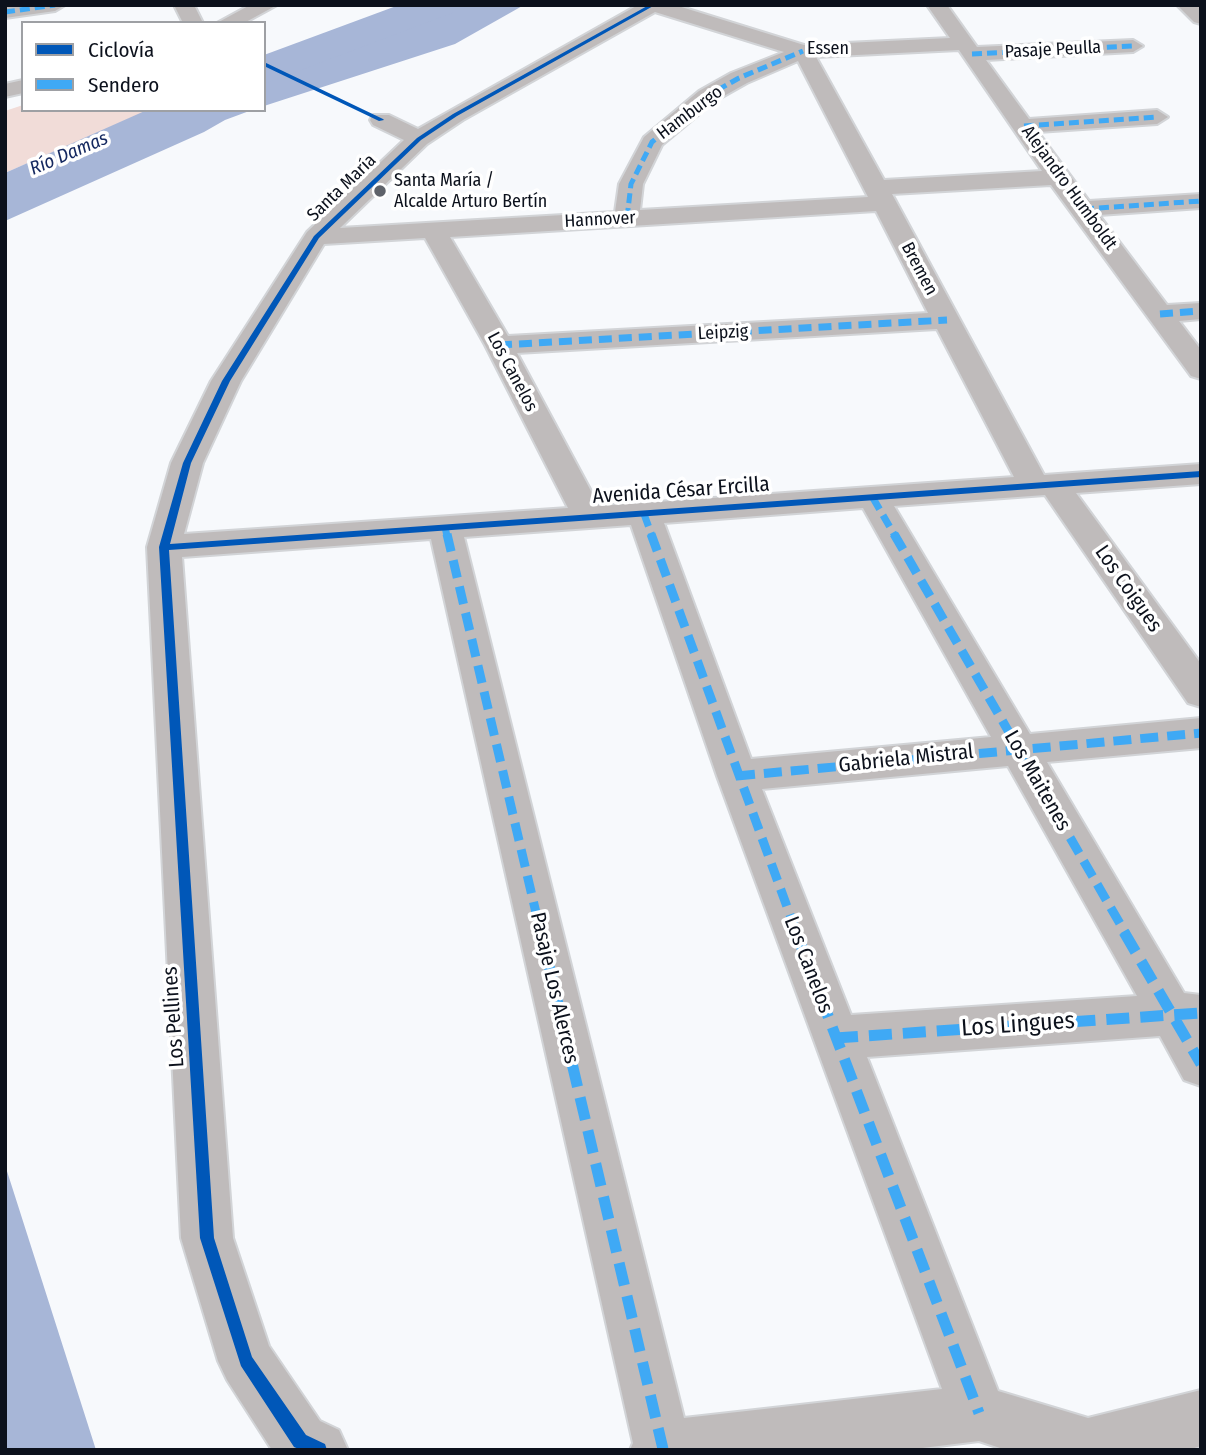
<!DOCTYPE html>
<html>
<head>
<meta charset="utf-8">
<style>
	body { margin:0 }
	#map { position:relative; width:1206px; height:1455px; overflow:hidden; background:#f7f9fc; font-family:"Fira Sans Condensed",sans-serif }
	canvas { display:block }
	.frame { position:absolute; inset:0; border:7px solid #0c111c; pointer-events:none }
	.legend { position:absolute; left:21px; top:21px; width:245px; height:91px; box-sizing:border-box; background:#fff; border:2px solid #9ea0a4; margin:0; padding:9px 12px; list-style:none; font-size:21px; color:#0c111c }
	.legend li { display:flex; align-items:center; gap:14px; height:35px }
	.legend b { width:35px; border:2px solid #9ea0a4 }
</style>
</head>
<body>
<div id="map">
<canvas width="1206" height="1455"></canvas>
<div class="frame"></div>
<ul class="legend">
<li><b style="height:9px;background:#0057b8"></b>Ciclovía</li>
<li><b style="height:9px;background:#3fa9f5"></b>Sendero</li>
</ul>
</div>
<script>
const context = document.querySelector('canvas').getContext('2d');
context.lineJoin = 'round';
function paint(path, color) {
  context.fillStyle = color;
  context.fill(path, 'evenodd');
}
function poly(rows) {
  const path = new Path2D();
  for (const r of rows) {
    path.moveTo(r[0], r[1]);
    for (let i = 2; i < r.length; i += 2) path.lineTo(r[i], r[i + 1]);
  }
  return path;
}
function strokePath(path, color, width, dash) {
  context.strokeStyle = color;
  context.lineWidth = width;
  context.lineCap = dash ? 'butt' : 'round';
  context.setLineDash(dash || []);
  context.stroke(path);
}
function label(font, color, halo, rows, align = 'center') {
  context.font = font + ' "Fira Sans Condensed",sans-serif';
  context.lineWidth = 7;
  context.setLineDash([]);
  context.textBaseline = 'middle';
  context.strokeStyle = halo;
  context.fillStyle = color;
  for (const [text, x, y, turn = 0] of rows) {
    context.save();
    context.translate(x, y);
    context.rotate((+turn || 0) * Math.PI / 180);
    context.textAlign = isNaN(turn) ? turn : align;
    if (halo) context.strokeText(text, 0, 0);
    context.fillText(text, 0, 0);
    context.restore();
  }
}
paint(poly([
	[23,105,23,110,149,110,5,173,5,111]
]), '#f1dcd8');
paint(poly([
	[453,5,524,5,455,44,264,106,264,69,347,45],
	[147,110,252,110,225,120,204,132,5,221,5,173],
	[5,1161,6,1168,96,1450,5,1450]
]), '#a7b6d7');
paint(poly([
	[399,5,458,5,452,13,264,84,264,55,399,5]
]), '#a7b6d7');
const minor = poly([
	[65,5,55,11,5,18,5,6,65,5],
	[174,5,194,5,203,23,183,23,174,5],
	[250,5,277,5,244,23,217,23,250,5],
	[638,5,675,5,804,45,950,38,927,5,947,5,977,47,1133,40,1143,46,1133,52,986,60,1029,119,1157,110,1168,117,1157,124,1038,132,1089,201,1201,194,1201,208,1099,215,1167,305,1201,303,1201,319,1179,321,1201,350,1201,379,1191,376,1051,185,892,194,1044,475,1201,464,1201,484,1076,493,1201,664,1201,707,1188,703,1045,495,894,506,1030,734,1201,718,1201,748,1047,762,1184,993,1201,995,1201,1086,1184,1080,1160,1036,867,1057,998,1391,1088,1418,1201,1390,1201,1446,1188,1450,1006,1450,979,1441,906,1450,630,1450,633,1443,431,539,182,557,233,1238,269,1346,320,1421,339,1430,348,1450,272,1450,227,1380,218,1361,181,1238,147,547,171,463,211,381,307,232,404,140,373,125,370,120,373,115,389,115,418,129,638,5],
	[655,12,784,52,731,73,699,91,644,137,619,184,615,212,340,228,427,144,463,120,655,12],
	[959,50,1042,171,884,180,816,57,959,50],
	[798,61,868,197,640,210,643,184,662,145,715,101,747,83,798,61],
	[876,211,928,313,508,336,450,237,876,211],
	[425,238,485,345,568,508,184,534,203,463,241,381,324,244,425,238],
	[937,329,1014,477,599,506,517,353,937,329],
	[863,508,991,737,751,759,664,523,863,508],
	[631,525,717,776,942,1389,684,1418,464,537,631,525],
	[1008,766,1137,996,851,1015,762,789,1008,766],
	[1177,5,1199,5,1201,24,1194,22,1177,5],
	[23,80,23,93,5,97,5,84,23,80]
]);
strokePath(minor, '#d2d4d7', 4);
paint(minor, '#bfbbbb');
strokePath(poly([
	[5,12,55,5],
	[972,54,1133,46],
	[1024,126,1157,117],
	[1084,209,1201,201],
	[627,218,631,184,652,142,707,96,739,78,803,51]
]), '#3fa9f5', 5, [10, 5]);
strokePath(poly([
	[1160,314,1201,311],
	[499,345,947,320],
	[873,498,895,536],
	[644,514,652,536],
	[445,527,447,536]
]), '#3fa9f5', 7, [13, 7]);
strokePath(poly([
	[447,534,541,934],
	[651,534,797,934],
	[894,534,1126,934],
	[737,776,1201,733]
]), '#3fa9f5', 9, [18, 9]);
strokePath(poly([
	[541,932,663,1449],
	[796,932,979,1413],
	[1124,932,1201,1064],
	[835,1038,1201,1013]
]), '#3fa9f5', 11, [23, 11]);
paint(poly([
	[649,5,655,5,457,116,421,140,319,238,230,381,191,463,170,544,1201,471,1201,477,169,550,214,1238,252,1357,306,1435,325,1444,327,1450,301,1450,294,1447,241,1366,200,1238,159,547,183,463,222,381,314,236,417,138,453,114,649,5],
	[264,62,383,119,384,120,379,121,264,66,264,62]
]), '#0057b8');
for (const [x, y, r, color] of [
	[380,191,7,"#5e626a"]
]) {
  const dot = new Path2D();
  dot.arc(x, y, r, 0, 2 * Math.PI);
  context.fillStyle = color;
  context.fill(dot);
  strokePath(dot, '#fff', 2.5);
}
label('18px', '#0c111c', '#fff', [
	["Essen",828,49],
	["Pasaje Peulla",1053,50,-3],
	["Hamburgo",690,113,-37],
	["Santa María",342,188,-44],
	["Alejandro Humboldt",1069,188,54],
	["Hannover",600,220,-3],
	["Bremen",919,269,62],
	["Leipzig",723,333,-3],
	["Los Canelos",512,372,62]
]);
label('18px', '#0c111c', '#fff', [
	["Santa María /",394,181],
	["Alcalde Arturo Bertín",394,202]
], 'left');
label('italic 19px', '#152960', '#fff', [
	["Río Damas",69,154,-23]
]);
label('21px', '#0c111c', '#fff', [
	["Avenida César Ercilla",681,491,-4],
	["Los Coigues",1128,589,55],
	["Gabriela Mistral",906,759,-6],
	["Los Maitenes",1037,781,60],
	["Los Canelos",808,965,69],
	["Pasaje Los Alerces",554,988,77],
	["Los Pellines",174,1017,-94]
]);
label('24px', '#0c111c', '#fff', [
	["Los Lingues",1018,1025,-4]
]);
</script>
</body>
</html>
